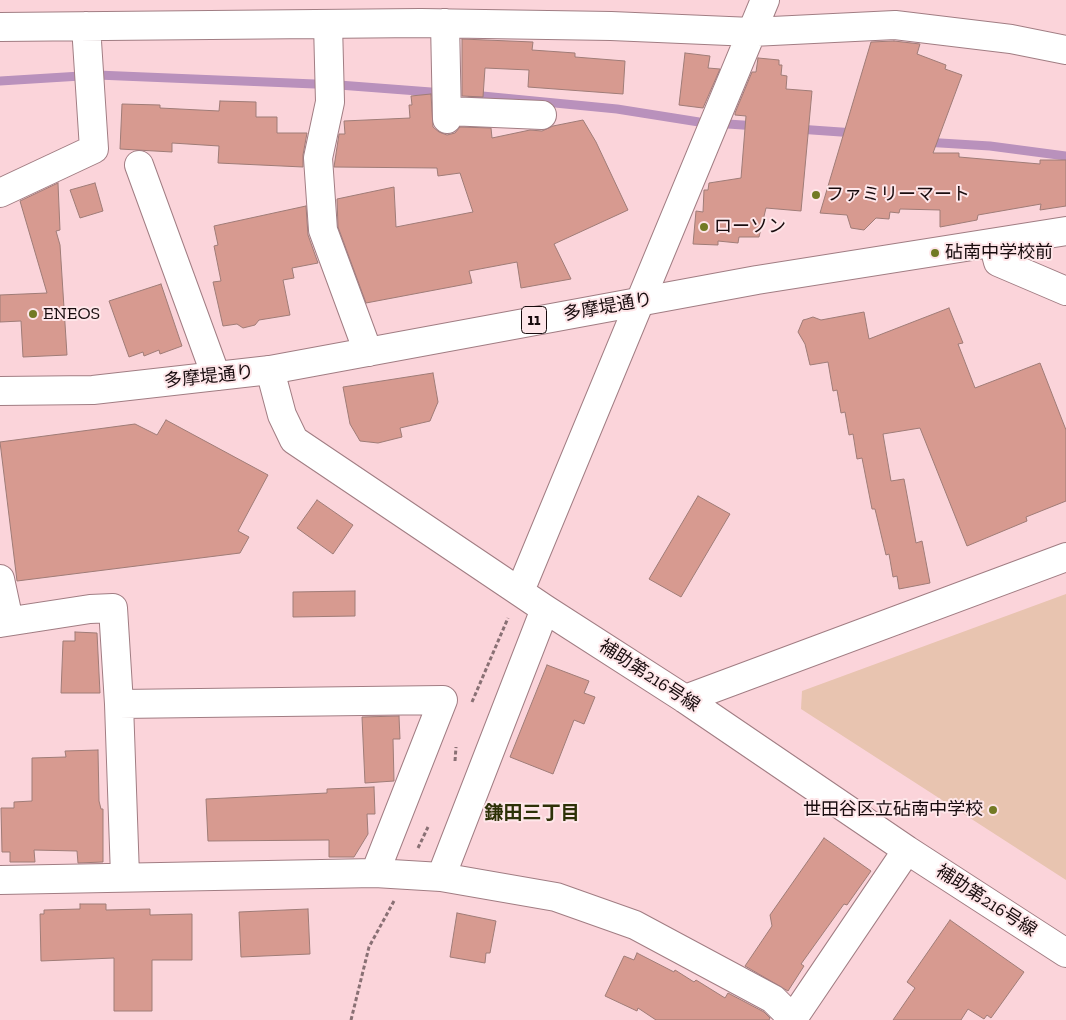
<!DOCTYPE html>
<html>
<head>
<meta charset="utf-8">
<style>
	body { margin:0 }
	canvas { display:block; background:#fbd4da }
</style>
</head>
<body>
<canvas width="1066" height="1020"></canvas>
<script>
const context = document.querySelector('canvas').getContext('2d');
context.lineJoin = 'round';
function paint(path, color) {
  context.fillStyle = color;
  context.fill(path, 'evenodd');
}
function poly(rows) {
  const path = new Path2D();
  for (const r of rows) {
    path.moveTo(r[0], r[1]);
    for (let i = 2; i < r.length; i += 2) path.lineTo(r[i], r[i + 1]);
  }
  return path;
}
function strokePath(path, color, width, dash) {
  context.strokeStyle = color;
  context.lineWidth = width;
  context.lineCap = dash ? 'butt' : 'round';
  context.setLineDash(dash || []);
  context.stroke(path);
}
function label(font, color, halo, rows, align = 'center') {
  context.font = font + ' "Zilla Slab","Noto Sans JP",serif';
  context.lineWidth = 4;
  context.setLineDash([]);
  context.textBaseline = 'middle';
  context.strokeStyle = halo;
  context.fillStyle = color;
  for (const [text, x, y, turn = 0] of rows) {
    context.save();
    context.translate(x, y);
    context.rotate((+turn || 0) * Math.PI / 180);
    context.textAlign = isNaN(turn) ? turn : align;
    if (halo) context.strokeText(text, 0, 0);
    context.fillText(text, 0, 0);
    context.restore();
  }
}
paint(poly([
	[1066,594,1066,880,801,709,802,691]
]), '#e8c4b0');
strokePath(poly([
	[0,81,97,75,339,85,444,93],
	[472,95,617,109,699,122,757,126],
	[798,129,855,133],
	[924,142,990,146,1066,156]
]), '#b991bc', 9);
const building = poly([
	[462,39,533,42,532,50,575,53,575,57,625,61,623,94,528,87,529,70,485,68,483,97,462,96,462,39],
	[894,41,920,44,917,54,946,65,945,69,962,75,933,153,959,153,959,157,1040,164,1040,160,1066,160,1066,206,1040,210,1041,204,978,215,977,220,940,227,940,210,900,209,899,213,890,212,889,219,876,218,864,230,851,228,847,215,820,213,871,42,894,41],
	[685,53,710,56,708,68,720,69,703,108,679,105,685,53],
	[758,58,779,60,779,65,782,65,781,75,787,76,786,89,812,91,801,211,766,208,759,237,739,237,738,243,718,241,718,245,693,244,696,211,703,212,704,190,708,190,709,183,741,178,746,116,735,115,735,113,752,72,756,72,758,58],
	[431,94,433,127,439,132,447,135,455,133,460,127,491,128,492,138,530,130,542,131,553,126,583,120,596,142,628,210,554,244,571,279,521,288,517,262,469,271,472,283,366,303,338,227,337,199,394,187,396,227,473,212,460,173,438,176,437,168,334,167,339,134,345,134,344,121,410,118,409,105,412,105,411,96,431,94],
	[220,101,256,102,256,117,277,117,277,133,307,133,303,155,303,167,218,163,219,146,172,143,172,152,120,149,122,104,160,105,160,108,219,111,220,101],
	[58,183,60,230,56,231,60,245,67,355,23,357,21,321,0,322,0,295,47,293,20,201,58,183],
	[95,183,103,211,80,218,70,190,95,183],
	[306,206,308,235,318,263,292,268,294,278,283,280,290,315,259,320,255,325,243,328,237,324,223,326,213,282,221,281,214,246,218,245,214,226,306,206],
	[161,284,182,346,160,354,159,350,144,356,143,352,129,357,109,301,161,284],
	[949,308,963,343,958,344,975,388,1040,363,1066,430,1066,501,1026,517,1027,521,967,546,920,428,883,434,891,481,904,479,916,543,922,541,930,583,899,589,897,576,893,577,889,554,886,555,875,509,872,509,862,458,857,459,853,434,849,435,845,412,841,413,837,390,833,391,828,362,810,365,805,344,798,332,803,320,807,319,813,317,821,320,864,312,869,339,949,308],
	[433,373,438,402,430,421,400,428,402,437,378,443,360,441,350,424,343,387,433,373],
	[166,420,268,475,238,531,249,537,240,553,17,581,0,442,135,424,157,435,166,420],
	[698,496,730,514,681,597,649,579,698,496],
	[317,500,353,525,333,554,297,528,317,500],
	[355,591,355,616,293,617,293,592,355,591],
	[75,632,97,633,100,693,61,693,63,641,75,641,75,632],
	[547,665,589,681,584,693,595,697,584,724,574,720,553,774,510,757,547,665],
	[399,716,400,739,393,739,394,781,365,783,362,717,399,716],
	[98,750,99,801,101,809,103,809,103,862,78,863,77,851,34,850,35,862,10,862,10,852,2,852,1,808,14,808,14,802,32,801,32,758,66,757,65,751,98,750],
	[374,787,375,814,367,814,368,834,354,857,329,857,329,840,208,841,206,799,327,793,327,789,374,787],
	[824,838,871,871,847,905,844,904,801,964,804,966,788,991,745,966,772,926,770,915,824,838],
	[80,904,106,904,106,910,150,909,150,915,192,914,192,960,152,960,152,1011,114,1011,114,958,41,961,40,914,44,914,44,910,80,909,80,904],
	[308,909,310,954,241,957,239,912,308,909],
	[457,913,496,921,490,953,486,953,485,963,450,957,457,913],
	[950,920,1024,972,991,1018,987,1015,984,1019,968,1009,961,1020,893,1020,915,988,907,982,950,920],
	[637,953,674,972,675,970,694,982,696,980,725,998,728,993,764,1012,770,1018,769,1020,656,1020,638,1008,637,1011,605,996,624,956,634,960,637,953]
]);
paint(building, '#d79a90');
strokePath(building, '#9f7c77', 1);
const minor = poly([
	[445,23,447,119],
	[328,24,330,102,318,158,323,230,368,352],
	[0,27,421,23,611,26,752,32,895,25,1011,39,1066,50],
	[447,111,542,115],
	[139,165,216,376],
	[0,193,94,149,86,26],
	[993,243,998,262,1066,291],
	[270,370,282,415,294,440,545,609,685,699,907,850,1066,953],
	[0,579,9,621],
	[520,591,765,0],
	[0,623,90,609,113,608,119,704,125,876],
	[685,699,1066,557],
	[119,704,443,700,375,873],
	[441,877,545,609],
	[0,880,375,873,441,877,556,897,635,925,773,999,794,1020],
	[792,1020,907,850]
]);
const major = poly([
	[0,391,93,390,270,370,757,280,1066,231]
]);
strokePath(minor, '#a17d83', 30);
strokePath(major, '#a17d83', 30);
strokePath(poly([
	[472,702,508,618],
	[455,761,456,747],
	[418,848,428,827],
	[351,1020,369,947,394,901]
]), '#897074', 3, [4, 2.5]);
strokePath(minor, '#fff', 28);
strokePath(major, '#fff', 28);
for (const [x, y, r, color] of [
	[816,195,5,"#727a24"],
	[704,227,5,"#727a24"],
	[935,253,5,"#727a24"],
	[33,314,5,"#727a24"],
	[993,810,5,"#727a24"]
]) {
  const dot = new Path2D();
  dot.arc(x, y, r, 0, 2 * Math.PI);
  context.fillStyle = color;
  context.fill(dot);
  strokePath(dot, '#fee6e9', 2);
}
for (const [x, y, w] of [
	[534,320,25]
]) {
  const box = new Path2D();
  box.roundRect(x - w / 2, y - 13.5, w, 27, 4);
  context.fillStyle = '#fee6e9';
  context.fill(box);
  strokePath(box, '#180c0e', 1);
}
label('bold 16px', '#180c0e', null, [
	["11",534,320]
]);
label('18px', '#180c0e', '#fee6e9', [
	["ファミリーマート",826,195],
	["ローソン",714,227],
	["砧南中学校前",945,253],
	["ENEOS",43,314],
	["世田谷区立砧南中学校",983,810,"right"]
], 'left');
label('18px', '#180c0e', '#fee6e9', [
	["多摩堤通り",608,307,-10],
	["多摩堤通り",209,377,-6],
	["補助第216号線",649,676,33],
	["補助第216号線",986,901,33]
]);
label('bold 19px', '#2d3107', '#fee6e9', [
	["鎌田三丁目",532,814]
]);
</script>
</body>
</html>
